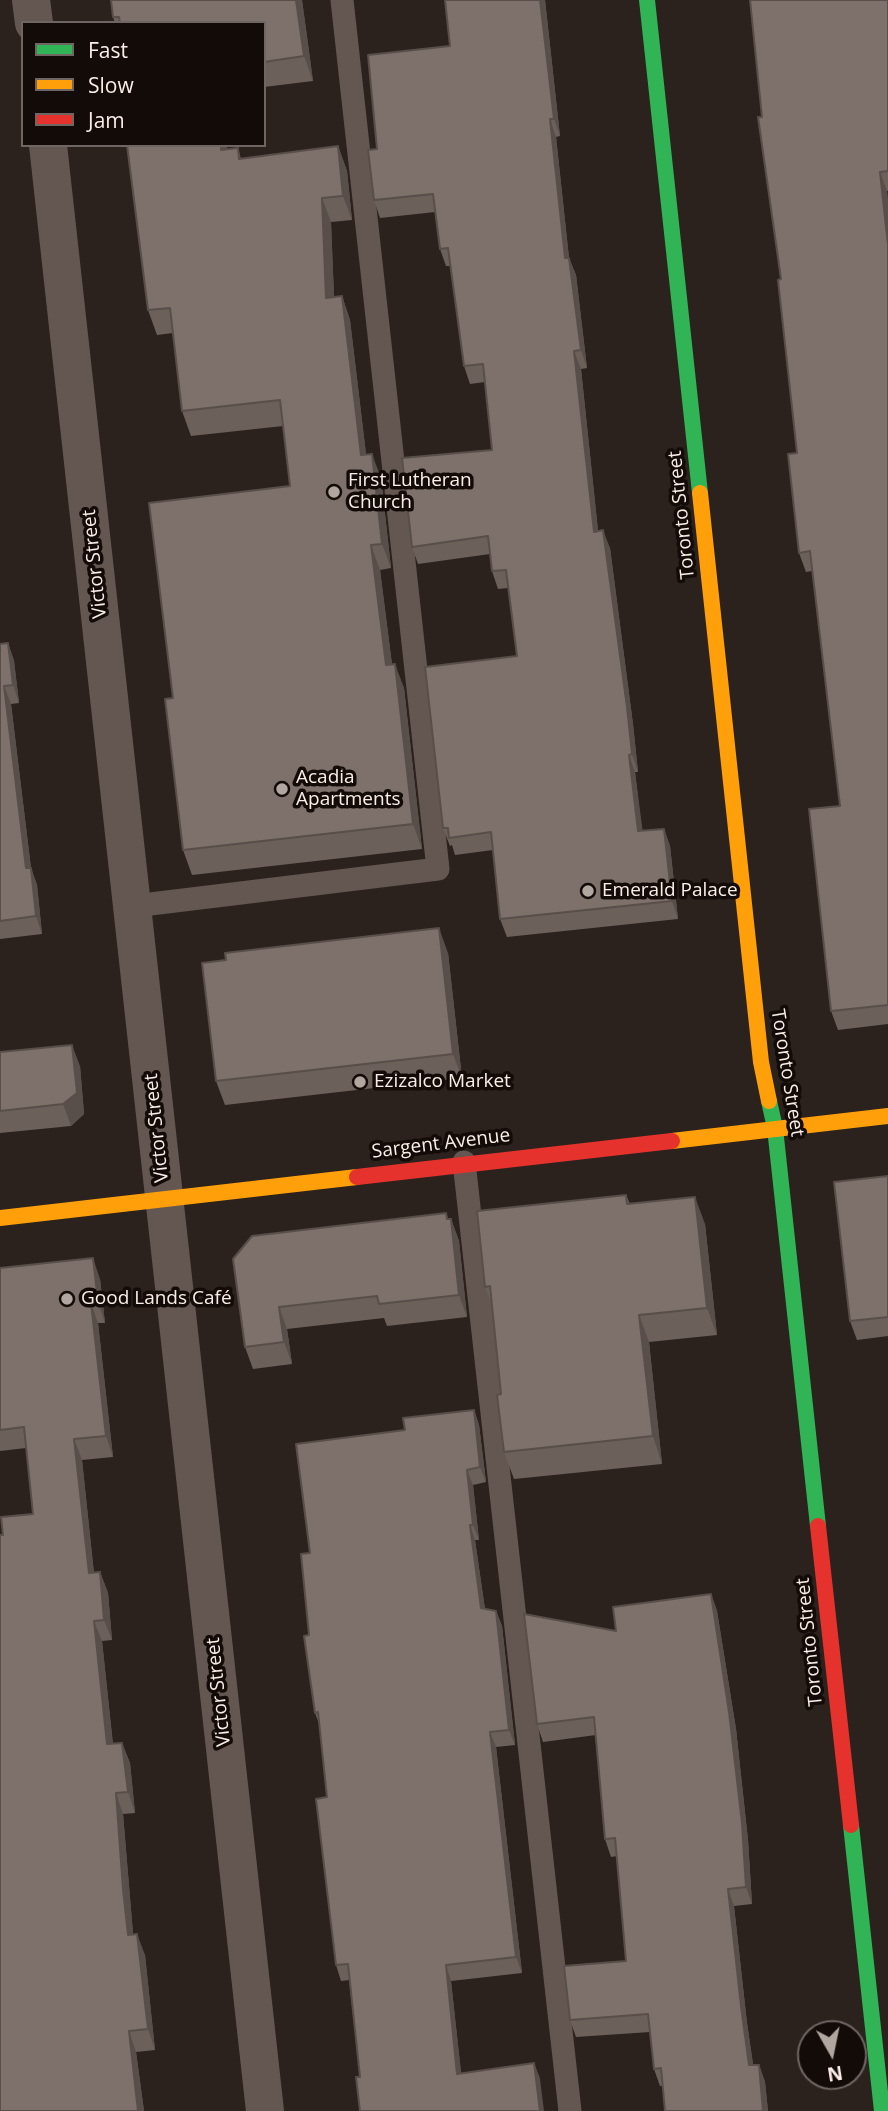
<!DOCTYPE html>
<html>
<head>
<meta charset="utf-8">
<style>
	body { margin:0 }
	#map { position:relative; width:888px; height:2111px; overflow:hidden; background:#2b221e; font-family:"Open Sans",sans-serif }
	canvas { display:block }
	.legend { position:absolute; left:21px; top:21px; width:245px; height:126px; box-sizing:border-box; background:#130b08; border:2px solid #6f6562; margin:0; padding:9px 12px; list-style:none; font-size:21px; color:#faede8 }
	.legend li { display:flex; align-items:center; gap:14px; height:35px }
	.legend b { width:35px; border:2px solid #6f6562 }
	.north { position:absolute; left:797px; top:2020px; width:70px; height:70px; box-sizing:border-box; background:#130b08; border:2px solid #6f6562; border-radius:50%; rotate:171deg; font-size:19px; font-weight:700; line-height:28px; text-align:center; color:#faede8 }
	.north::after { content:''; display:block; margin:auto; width:24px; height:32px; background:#b2a6a1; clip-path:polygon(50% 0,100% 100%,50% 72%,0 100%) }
</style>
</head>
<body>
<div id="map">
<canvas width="888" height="2111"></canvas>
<ul class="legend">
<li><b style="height:9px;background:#30b455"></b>Fast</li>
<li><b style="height:9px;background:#ff9f0a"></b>Slow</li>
<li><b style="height:9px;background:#e5322d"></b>Jam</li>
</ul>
<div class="north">N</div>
</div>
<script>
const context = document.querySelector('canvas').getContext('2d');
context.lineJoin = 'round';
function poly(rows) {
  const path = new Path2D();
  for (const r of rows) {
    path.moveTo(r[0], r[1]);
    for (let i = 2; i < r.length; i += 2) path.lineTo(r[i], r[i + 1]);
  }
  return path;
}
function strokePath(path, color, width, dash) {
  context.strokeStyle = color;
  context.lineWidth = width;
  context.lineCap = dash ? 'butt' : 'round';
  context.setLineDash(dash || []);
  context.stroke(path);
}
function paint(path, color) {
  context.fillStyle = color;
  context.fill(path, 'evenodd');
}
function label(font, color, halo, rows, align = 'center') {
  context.font = font + ' "Open Sans",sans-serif';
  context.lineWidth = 7;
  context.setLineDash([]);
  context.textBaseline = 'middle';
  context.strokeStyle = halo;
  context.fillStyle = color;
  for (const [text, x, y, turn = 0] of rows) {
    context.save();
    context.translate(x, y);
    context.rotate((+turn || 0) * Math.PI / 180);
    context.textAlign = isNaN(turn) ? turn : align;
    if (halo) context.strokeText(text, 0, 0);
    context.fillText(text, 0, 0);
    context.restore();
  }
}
strokePath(poly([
	[134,906,438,869,342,0],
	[464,1162,570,2111]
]), '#645751', 23);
strokePath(poly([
	[31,0,34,23],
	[48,145,265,2111]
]), '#645751', 38);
strokePath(poly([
	[647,0,700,493],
	[769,1101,775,1128,818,1526],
	[851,1825,882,2111]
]), '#30b455', 16);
strokePath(poly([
	[700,493,761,1062,769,1101],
	[672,1141,888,1116],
	[0,1218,357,1177]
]), '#ff9f0a', 16);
strokePath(poly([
	[357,1177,672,1141],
	[818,1526,851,1825]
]), '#e5322d', 16);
paint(poly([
	[111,0,302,0,313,81,264,87,264,23,115,23,113,17],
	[445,0,545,0,560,136,556,137,569,258,576,275,587,368,581,369,598,531,610,548,633,724,638,772,635,772,642,831,664,829,670,846,678,919,507,937,500,919,493,850,455,855,452,845,450,846,443,828,517,656,508,588,498,589,492,571,490,554,418,564,412,547,492,450,485,382,470,384,464,366,450,266,446,266,440,249,435,212,380,218,374,200,377,149,450,46],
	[888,0,888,191,887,191,888,203,888,1024,838,1030,831,1011,840,806,812,571,806,572,799,553,797,453,781,279,762,117],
	[338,146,347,171,352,220,331,222,334,297,342,296,350,320,366,454,381,478,391,568,380,570,392,664,404,688,422,849,192,875,183,850,173,698,290,486,283,426,191,436,182,411,173,333,157,335,148,310,228,150,238,148,241,159],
	[8,643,14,661,19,703,11,704,31,868,37,885,42,934,0,939,0,644],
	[448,953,462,1078,225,1105,216,1081],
	[0,1052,80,1066,84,1114,71,1126,0,1133],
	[888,1176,888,1336,857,1340,850,1321],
	[626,1195,630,1204,705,1224,717,1335,649,1342,662,1464,514,1479,504,1452,501,1394,492,1304,485,1287],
	[446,1213,448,1219,451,1219,459,1241,467,1317,387,1326,384,1318,287,1329,292,1364,253,1369,245,1347,233,1259],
	[0,1268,100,1279,105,1323,98,1323,113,1457,82,1460,94,1573,100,1572,108,1593,112,1640,102,1641,113,1744,122,1743,130,1763,135,1813,123,1814,133,1934,145,1955,155,2050,136,2052,144,2111,0,2111,3,1535,33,1514,26,1448,0,1451],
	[474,1410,479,1425,486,1482,473,1485,479,1540,475,1540,485,1609,496,1611,502,1626,515,1745,496,1747,522,1973,451,1981,461,2074,534,2063,540,2079,360,2077,349,1980,341,1981,336,1965,327,1797,320,1726,315,1713,309,1635,310,1553],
	[711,1594,717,1611,736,1729,748,1840,752,1904,734,1906,747,2023,753,2065,759,2065,765,2082,768,2111,665,2111,663,2086,660,2086,654,2069,650,2032,576,2037,570,2020,626,1961,617,1856,611,1857,605,1839,596,1735,543,1742,537,1724,616,1631]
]), '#6c605b');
paint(poly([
	[296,0,302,0,313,81,304,56],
	[540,0,545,0,560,136,554,119],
	[550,119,556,137,571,276,565,258],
	[221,145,227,145,230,175,221,150],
	[338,146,347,171,352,220,343,196],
	[880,172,887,191,888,203,888,245],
	[322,198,331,222,335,322,326,298],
	[569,258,576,275,587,368,581,350],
	[342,296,350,320,369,479,361,455],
	[574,351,581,369,600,549,594,532],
	[372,454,381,478,391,568,382,544],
	[603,530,610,548,633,724,638,772,632,754],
	[371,545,380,570,395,689,386,665],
	[8,643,14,661,19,703,13,685],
	[395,664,404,688,422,849,413,824],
	[4,686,11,704,31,868,37,885,42,934,36,916,26,868],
	[629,755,635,772,645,849,638,831],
	[664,829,670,846,678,919,672,901],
	[439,928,448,953,462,1078,453,1054],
	[72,1045,80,1066,84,1114,71,1126,63,1104],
	[695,1197,705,1224,717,1335,707,1308],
	[446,1213,452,1229,451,1219,459,1241,467,1317,459,1295],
	[93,1258,100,1279,105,1323,98,1302],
	[91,1303,98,1323,113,1457,106,1436],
	[279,1307,287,1329,292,1364,284,1342],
	[639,1315,649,1342,662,1464,653,1436],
	[474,1410,479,1425,486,1482,480,1467],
	[74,1439,82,1460,96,1594,89,1573],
	[467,1470,473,1485,479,1540,473,1525],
	[470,1525,475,1540,487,1624,481,1608],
	[100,1572,108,1593,112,1640,104,1620],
	[711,1594,717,1611,736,1729,748,1840,752,1904,746,1887],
	[496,1611,502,1626,515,1745,509,1730],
	[94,1621,102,1641,115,1765,107,1744],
	[490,1732,496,1747,522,1973,516,1957],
	[122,1743,130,1763,135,1813,128,1792],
	[116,1793,123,1814,135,1956,128,1935],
	[728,1889,734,1906,747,2023,756,2083,749,2065,741,2006],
	[137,1934,145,1955,155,2050,148,2029],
	[446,1965,451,1981,463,2089,457,2074],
	[129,2031,136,2052,144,2111,138,2111],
	[534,2063,540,2079,544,2111,540,2111],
	[759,2065,765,2082,768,2111,763,2111]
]), '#584e4a');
const building = poly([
	[111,0,296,0,304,56,264,62,264,23,120,23,119,17,113,17,111,0],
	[445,0,540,0,554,119,550,119,565,258,569,258,581,350,574,351,594,532,603,530,627,707,632,754,629,755,638,831,664,829,672,901,500,919,491,832,449,838,448,828,443,828,425,667,517,656,506,570,492,571,488,536,412,547,402,458,492,450,483,364,464,366,448,248,440,249,433,194,374,200,368,150,377,149,368,55,450,46,445,0],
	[750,0,888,0,888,171,880,172,888,245,888,1005,831,1011,809,809,840,806,810,551,799,553,788,454,797,453,778,280,781,279,758,117,762,117,750,0],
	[127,145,221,145,221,150,238,148,239,159,338,146,343,196,322,198,326,298,342,296,361,455,372,454,382,544,371,545,386,665,395,664,413,824,183,850,165,699,173,698,149,503,290,486,280,400,182,411,170,308,148,310,127,145],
	[8,643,13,685,4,686,26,868,31,868,36,916,0,921,0,644,8,643],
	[439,928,453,1054,216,1081,202,963,226,960,225,953,439,928],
	[72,1045,77,1093,63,1104,0,1111,0,1052,72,1045],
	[888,1176,888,1317,850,1321,834,1182,888,1176],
	[626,1195,627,1204,695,1197,707,1308,639,1315,653,1436,504,1452,497,1395,501,1394,490,1286,485,1287,477,1211,626,1195],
	[446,1213,447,1219,451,1219,459,1295,379,1304,377,1296,279,1307,284,1342,245,1347,233,1259,252,1236,446,1213],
	[93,1258,98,1302,91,1303,106,1436,74,1439,89,1573,100,1572,104,1620,94,1621,107,1744,122,1743,128,1792,116,1793,123,1889,128,1935,137,1934,148,2029,129,2031,138,2111,0,2111,0,1535,3,1535,1,1517,33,1514,24,1427,0,1430,0,1268,93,1258],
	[474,1410,480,1467,467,1470,473,1525,470,1525,481,1608,496,1611,509,1730,490,1732,516,1957,446,1965,457,2074,534,2063,540,2111,360,2111,356,2077,360,2077,348,1964,336,1965,316,1799,327,1797,318,1712,315,1713,304,1636,309,1635,301,1554,310,1553,296,1444,405,1430,403,1418,474,1410],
	[711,1594,729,1712,742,1823,746,1887,728,1889,741,2006,749,2065,759,2065,763,2111,665,2111,661,2068,654,2069,648,2014,570,2020,564,1966,626,1961,615,1838,605,1839,594,1717,537,1724,524,1614,616,1631,613,1607,711,1594]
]);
paint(building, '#7e706a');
strokePath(building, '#584e4a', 2);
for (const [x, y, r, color] of [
	[334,492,7,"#b2a6a1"],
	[282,789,7,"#b2a6a1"],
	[588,891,7,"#b2a6a1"],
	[360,1082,7,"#b2a6a1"],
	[67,1299,7,"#b2a6a1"]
]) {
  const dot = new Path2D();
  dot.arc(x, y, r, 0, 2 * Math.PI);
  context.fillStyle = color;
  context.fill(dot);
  strokePath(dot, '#130b08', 2.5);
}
label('19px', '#faede8', '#130b08', [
	["First Lutheran",348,481],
	["Church",348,503],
	["Acadia",296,778],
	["Apartments",296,800],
	["Emerald Palace",602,891],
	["Ezizalco Market",374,1082],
	["Good Lands Café",81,1299]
], 'left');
label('19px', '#faede8', '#130b08', [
	["Toronto Street",682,515,-96],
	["Victor Street",95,564,-96],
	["Toronto Street",787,1073,81],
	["Victor Street",157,1128,-96],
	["Sargent Avenue",441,1144,-7],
	["Toronto Street",810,1642,-96],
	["Victor Street",219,1692,-96]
]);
</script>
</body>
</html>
